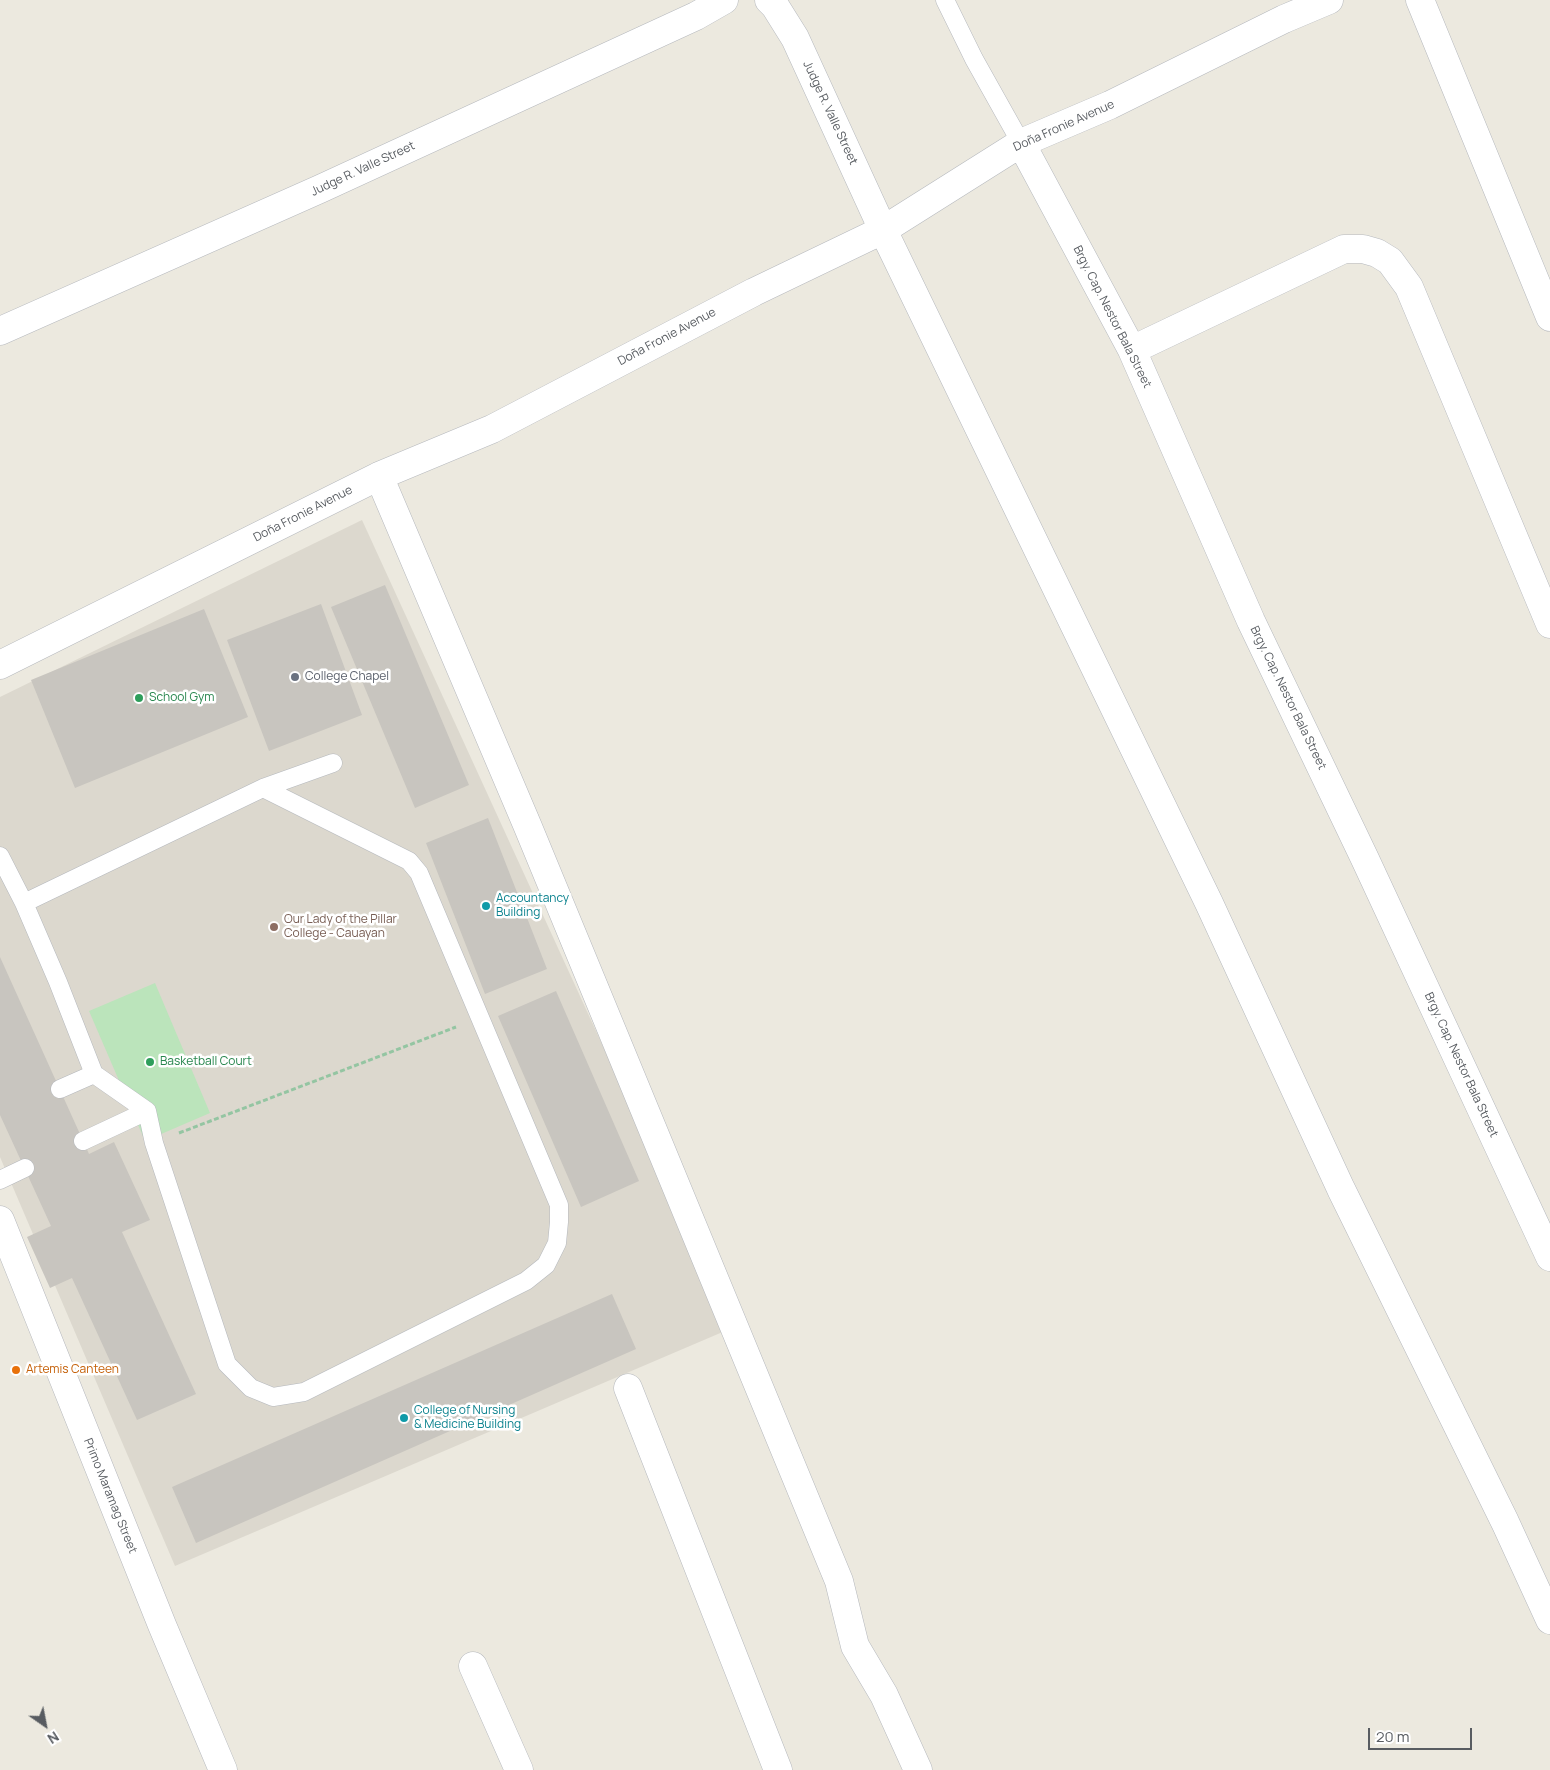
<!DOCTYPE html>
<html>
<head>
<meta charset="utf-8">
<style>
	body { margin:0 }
	#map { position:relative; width:1550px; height:1770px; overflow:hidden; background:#ece9df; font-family:Manrope,sans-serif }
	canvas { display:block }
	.north { position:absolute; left:20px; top:1700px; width:50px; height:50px; -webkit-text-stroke:4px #fff; paint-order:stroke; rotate:147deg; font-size:14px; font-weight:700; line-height:20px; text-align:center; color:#585c61 }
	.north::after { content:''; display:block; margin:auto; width:18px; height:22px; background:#585c61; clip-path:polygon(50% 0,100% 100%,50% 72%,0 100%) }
	.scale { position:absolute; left:1368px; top:1728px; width:104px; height:22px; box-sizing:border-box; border:2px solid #585c61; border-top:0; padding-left:6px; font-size:15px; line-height:18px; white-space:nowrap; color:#585c61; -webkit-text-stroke:4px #fff; paint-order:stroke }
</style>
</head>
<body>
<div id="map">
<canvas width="1550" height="1770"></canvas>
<div class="north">N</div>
<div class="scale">20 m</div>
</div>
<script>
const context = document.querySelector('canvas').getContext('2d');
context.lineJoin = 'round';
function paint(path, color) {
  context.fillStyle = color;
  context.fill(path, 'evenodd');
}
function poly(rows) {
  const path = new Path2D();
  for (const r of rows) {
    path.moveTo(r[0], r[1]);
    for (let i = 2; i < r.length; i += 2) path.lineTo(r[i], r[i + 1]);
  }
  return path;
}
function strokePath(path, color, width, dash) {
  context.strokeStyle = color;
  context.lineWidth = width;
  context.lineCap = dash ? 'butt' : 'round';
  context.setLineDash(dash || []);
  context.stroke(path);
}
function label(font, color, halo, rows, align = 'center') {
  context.font = font + ' Manrope,sans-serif';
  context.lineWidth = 5;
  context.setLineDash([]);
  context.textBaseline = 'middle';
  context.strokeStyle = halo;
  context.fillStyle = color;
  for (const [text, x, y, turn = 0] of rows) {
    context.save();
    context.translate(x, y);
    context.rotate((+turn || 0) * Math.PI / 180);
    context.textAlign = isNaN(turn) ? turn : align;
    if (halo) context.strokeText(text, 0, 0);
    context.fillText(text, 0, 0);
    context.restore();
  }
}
paint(poly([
	[362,520,732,1328,175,1566,0,1157,0,697]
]), '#dcd8ce');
paint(poly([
	[155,983,210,1113,145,1141,89,1011]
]), '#bbe4bb');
paint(poly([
	[385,585,469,785,415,808,331,607],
	[321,604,362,715,269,751,227,640],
	[204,609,248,717,75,788,31,680],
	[488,818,547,969,485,994,426,843],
	[0,957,89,1154,114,1142,150,1220,122,1232,196,1394,137,1420,72,1278,50,1288,27,1237,51,1226,0,1115],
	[556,991,639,1181,581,1207,498,1016],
	[612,1294,636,1349,196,1543,172,1487]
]), '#c8c5bf');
const service = poly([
	[945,0,974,59,1021,143],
	[0,856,24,903,58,982,94,1074,147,1111,154,1143,227,1364,251,1388,273,1397,304,1392,526,1281,546,1265,557,1243,559,1222,559,1205,419,873,409,861,263,788],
	[24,903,263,788,333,763],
	[60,1089,94,1074],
	[83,1141,147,1111],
	[0,1180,25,1168]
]);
const minor = poly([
	[769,0,775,6,795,38,883,230,1209,903,1341,1189,1505,1522,1550,1620],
	[1420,0,1550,317],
	[1021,143,1132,350,1251,621,1365,859,1550,1257],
	[0,331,320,189,696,16,724,0],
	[1132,350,1344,249,1363,249,1377,253,1390,261,1409,287,1550,624],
	[379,476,528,827,839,1581,855,1646,884,1695,918,1770],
	[0,665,379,476,492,429,754,292,883,230,1021,143,1110,105,1284,19,1329,0],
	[0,1220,162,1625,223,1770],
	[628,1388,778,1770],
	[473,1666,519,1770]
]);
strokePath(service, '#b5b8bd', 19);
strokePath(minor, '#b5b8bd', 29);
strokePath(poly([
	[179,1133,456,1027]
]), '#94c5a2', 3, [5, 2.5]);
strokePath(service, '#fff', 18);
strokePath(minor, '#fff', 28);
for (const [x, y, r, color] of [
	[295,677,5,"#6b7280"],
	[139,698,5,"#2e9e5b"],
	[486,906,5,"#0f9aa8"],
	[274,927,5,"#8d6e63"],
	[150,1062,5,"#2e9e5b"],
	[16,1370,5,"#e8710a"],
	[404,1418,5,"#0f9aa8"]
]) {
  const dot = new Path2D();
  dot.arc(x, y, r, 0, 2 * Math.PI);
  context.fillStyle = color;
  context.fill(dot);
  strokePath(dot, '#fff', 2);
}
label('12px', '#585c61', '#fff', [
	["Judge R. Valle Street",830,113,65],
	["Doña Fronie Avenue",1064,126,-24],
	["Judge R. Valle Street",363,169,-25],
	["Brgy. Cap. Nestor Bala Street",1112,317,63],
	["Doña Fronie Avenue",667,337,-28],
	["Doña Fronie Avenue",303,514,-27],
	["Brgy. Cap. Nestor Bala Street",1288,698,64],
	["Brgy. Cap. Nestor Bala Street",1461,1065,65],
	["Primo Maramag Street",110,1496,68]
]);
label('12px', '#5b616d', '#fff', [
	["College Chapel",305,677]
], 'left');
label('12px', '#27864d', '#fff', [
	["School Gym",149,698],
	["Basketball Court",160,1062]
], 'left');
label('12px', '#0d838f', '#fff', [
	["Accountancy",496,899],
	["Building",496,913],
	["College of Nursing",414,1411],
	["& Medicine Building",414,1425]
], 'left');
label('12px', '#785e54', '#fff', [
	["Our Lady of the Pillar",284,920],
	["College - Cauayan",284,934]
], 'left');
label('12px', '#c56008', '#fff', [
	["Artemis Canteen",26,1370]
], 'left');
</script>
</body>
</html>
